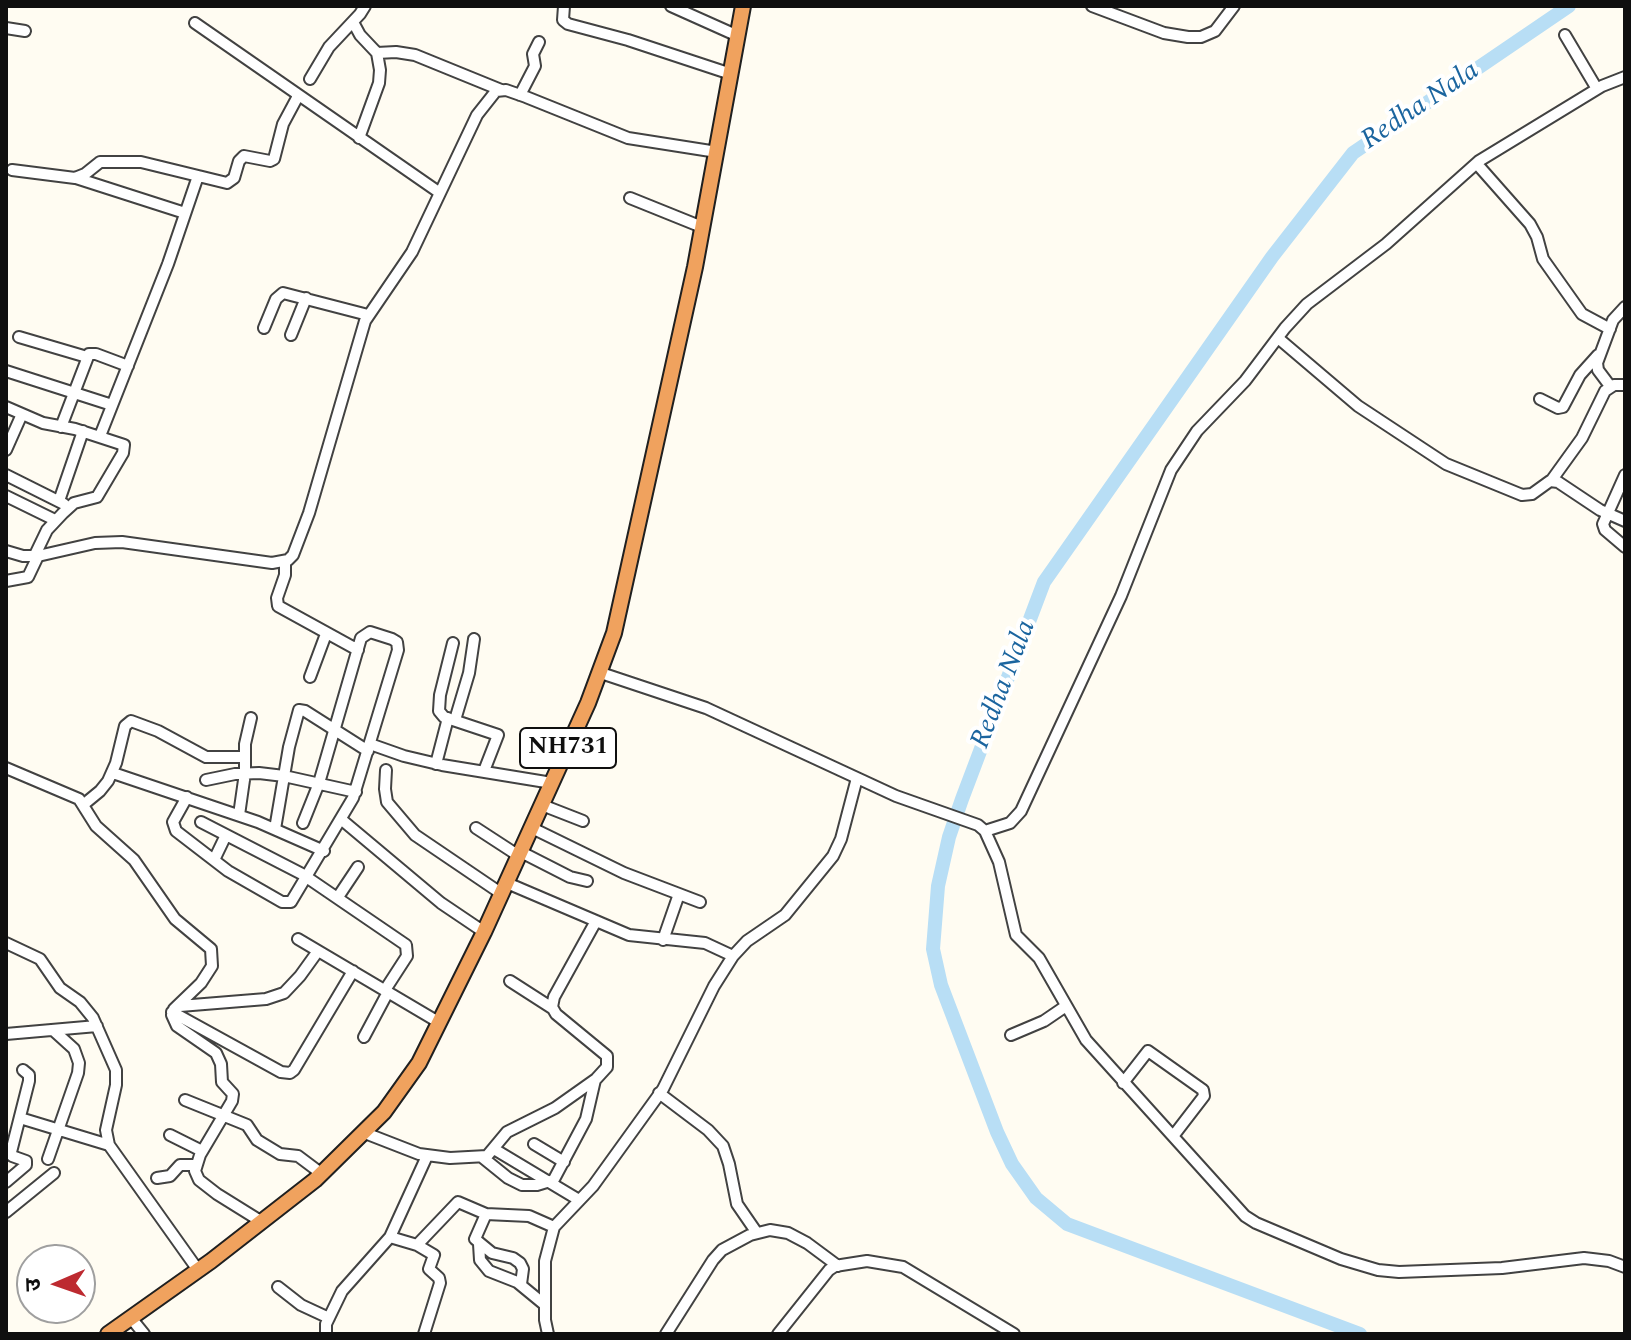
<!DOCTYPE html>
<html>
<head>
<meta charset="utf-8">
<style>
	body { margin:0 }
	#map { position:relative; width:1631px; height:1340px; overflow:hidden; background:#fffcf2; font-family:Spectral,"Noto Sans Devanagari",serif }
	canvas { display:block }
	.frame { position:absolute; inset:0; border:8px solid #0f0f0f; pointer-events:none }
	.north { position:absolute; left:16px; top:1244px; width:80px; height:80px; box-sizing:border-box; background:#fff; border:2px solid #9f9f9f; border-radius:50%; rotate:268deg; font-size:22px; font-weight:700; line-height:32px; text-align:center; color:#0f0f0f }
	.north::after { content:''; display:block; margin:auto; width:28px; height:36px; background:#bd2a30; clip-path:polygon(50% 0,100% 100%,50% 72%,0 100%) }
</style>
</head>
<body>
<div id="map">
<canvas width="1631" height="1340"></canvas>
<div class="frame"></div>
<div class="north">उ</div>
</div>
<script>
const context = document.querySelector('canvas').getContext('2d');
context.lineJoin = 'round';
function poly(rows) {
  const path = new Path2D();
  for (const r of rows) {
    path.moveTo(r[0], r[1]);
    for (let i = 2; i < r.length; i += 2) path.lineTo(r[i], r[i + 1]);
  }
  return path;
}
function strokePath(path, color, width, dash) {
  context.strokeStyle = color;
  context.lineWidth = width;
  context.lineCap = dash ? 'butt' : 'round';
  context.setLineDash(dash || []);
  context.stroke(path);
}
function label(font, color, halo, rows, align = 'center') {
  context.font = font + ' Spectral,serif';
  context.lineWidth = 8;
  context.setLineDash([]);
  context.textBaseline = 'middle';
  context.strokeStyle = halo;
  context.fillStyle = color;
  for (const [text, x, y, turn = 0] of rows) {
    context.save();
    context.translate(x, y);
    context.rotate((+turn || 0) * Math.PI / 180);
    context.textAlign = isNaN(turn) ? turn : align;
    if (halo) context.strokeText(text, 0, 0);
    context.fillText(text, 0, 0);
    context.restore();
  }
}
strokePath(poly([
	[1360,1334,1067,1224,1036,1198,1012,1164,997,1132,941,985,933,949,938,886,949,837,962,799,1044,582,1272,257,1353,153,1569,6]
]), '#b8def5', 14);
const minor = poly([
	[564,6,563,20,568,24,628,40,731,74],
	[671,6,738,36],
	[1092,6,1164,33,1188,37,1201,37,1215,31,1234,6],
	[353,22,360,35,377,53,380,70,379,83,359,138],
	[195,23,440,193],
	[6,28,25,31],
	[1565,35,1597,89],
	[377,53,396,52,415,55,501,90],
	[310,79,329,47,360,14,365,6],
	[520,95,535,66,533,54,539,42],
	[1477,164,1530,224,1537,237,1543,259,1582,314,1610,329],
	[12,170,75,178,85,174,100,162,141,162,227,183,234,178,239,161,244,156,270,161,274,159,283,124,298,96],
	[76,178,185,213],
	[630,198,702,227],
	[264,328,276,299,283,293,368,315],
	[291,335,306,298],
	[19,337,87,357],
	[1278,338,1358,406,1446,464,1522,495,1532,494,1550,481,1558,482,1600,510,1625,521],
	[6,371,112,405],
	[1610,386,1598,370,1597,363,1613,320,1625,307],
	[1540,399,1558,408,1563,407,1580,375,1598,355],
	[6,407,43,423,75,429,124,445,123,453,97,497,74,503,63,513,47,530,34,557],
	[61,427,89,354,96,354,128,366],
	[100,436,168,264,198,176],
	[6,450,22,414],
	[6,475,64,504],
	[1625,475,1603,524,1605,530,1625,547],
	[1551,481,1582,438,1605,391,1614,385,1625,385],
	[6,496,55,520],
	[59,501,83,431],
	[6,551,23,556,38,556,95,543,122,542,272,563,288,560,293,555,309,513,365,321,412,252,477,115,496,91,506,90,526,97,628,138,717,152],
	[285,561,285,575,277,598,278,606,358,650],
	[6,581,28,577,38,556],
	[453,643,440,695,439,711,444,717,498,735,484,771],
	[601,673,706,708,896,796,978,825,985,831,999,862,1016,935,1039,958,1086,1040,1245,1216,1256,1223,1341,1259,1378,1270,1399,1272,1502,1268,1584,1258,1609,1261,1625,1267],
	[310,677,326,634],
	[455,720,469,673,474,639],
	[370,744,404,756,442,765,552,783],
	[436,764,448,718],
	[6,768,79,799,96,826,134,860,175,919,211,949,212,966,201,983,174,1009,172,1015,177,1026,216,1053,221,1064,222,1082,233,1094,232,1101,200,1155,195,1171,199,1180,217,1194,262,1222],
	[386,770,385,789,387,802,415,835,502,894],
	[113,773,258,822,324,851],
	[206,780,235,774,259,773,284,776,356,792],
	[187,797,173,822,176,831,228,871,282,902,291,902,353,798,398,650,397,642,392,639,370,632,361,638,319,783,303,823],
	[83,805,100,791,108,781,116,763,125,726,131,721,158,731,206,757,245,757],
	[542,805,583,821],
	[239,815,245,773,245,744,251,718],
	[342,820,441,903,484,932],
	[201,822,302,874,406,945,407,956,385,990],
	[476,828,519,856],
	[532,828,624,873,700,902],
	[275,829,289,747,299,710,305,711,368,751],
	[985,831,1010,823,1021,811,1121,596,1171,470,1197,431,1245,381,1285,328,1307,304,1386,244,1479,161,1602,86,1625,77],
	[521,852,570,877,587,881],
	[214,860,226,835],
	[507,883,629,935,705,943,733,956],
	[338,897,358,867],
	[298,939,440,1023],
	[663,940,679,894],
	[6,943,40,959,60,988,80,1002,93,1018,116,1070,116,1085,106,1130,109,1145,198,1270],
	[510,981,552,1008],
	[180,1006,266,999,284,993,300,976,318,951],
	[172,1012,281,1072,290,1073,294,1070,353,971],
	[6,1034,97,1026],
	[1011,1035,1044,1021,1066,1006],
	[364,1037,388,992],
	[1123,1083,1148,1051,1203,1090,1204,1096,1174,1135],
	[659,1093,708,1130,723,1146,729,1164,737,1204,757,1233],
	[185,1100,247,1125,257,1140,280,1154,298,1156,322,1174],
	[20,1118,109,1145],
	[365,1133,419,1154,450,1158,487,1156,507,1132,555,1108,596,1079,607,1067,607,1056,556,1014,552,1007,554,997,596,921],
	[170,1135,202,1151],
	[534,1144,564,1162],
	[494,1149,579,1200],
	[482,1157,508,1178,522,1185,537,1185,550,1181],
	[48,1159,78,1073,79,1063,74,1049,53,1030],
	[157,1178,170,1176,180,1165,196,1165],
	[6,1182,26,1165,26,1161,12,1156,11,1152,29,1081,29,1075,23,1070],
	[552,1183,586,1119,595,1080],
	[6,1212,54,1173],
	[486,1214,475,1239,492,1253,513,1258,520,1263,523,1269,521,1284],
	[390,1237,417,1245,434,1255,429,1269,439,1278,440,1283,424,1334],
	[479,1244,480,1260,489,1271,517,1282,545,1305],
	[417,1245,458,1202,486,1214,529,1216,554,1227],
	[278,1287,301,1305,329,1318],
	[131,1318,144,1334],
	[326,1334,326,1324,342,1291,390,1237,427,1156],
	[548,1334,545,1320,545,1261,554,1227,593,1186,663,1089,714,986,733,956,747,941,785,915,833,856,841,839,857,778],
	[666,1334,713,1260,722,1250,750,1235,770,1230,788,1233,807,1243,838,1266],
	[778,1334,829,1270,835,1266,867,1261,903,1267,1014,1334]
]);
const highway = poly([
	[108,1334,211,1261,315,1180,384,1112,419,1063,484,932,588,703,614,633,695,267,743,6]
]);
strokePath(minor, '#424242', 14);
strokePath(highway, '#202020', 18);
strokePath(minor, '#fff', 10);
strokePath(highway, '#f0a25e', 14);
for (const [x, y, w] of [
	[568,748,96]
]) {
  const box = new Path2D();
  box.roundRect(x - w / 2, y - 20, w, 40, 6);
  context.fillStyle = '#fff';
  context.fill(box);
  strokePath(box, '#0f0f0f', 2);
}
label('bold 24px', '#0f0f0f', null, [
	["NH731",568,748]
]);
label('italic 28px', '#1b659f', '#fff', [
	["Redha Nala",1421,107,-34],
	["Redha Nala",1005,685,-69]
]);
</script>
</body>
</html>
